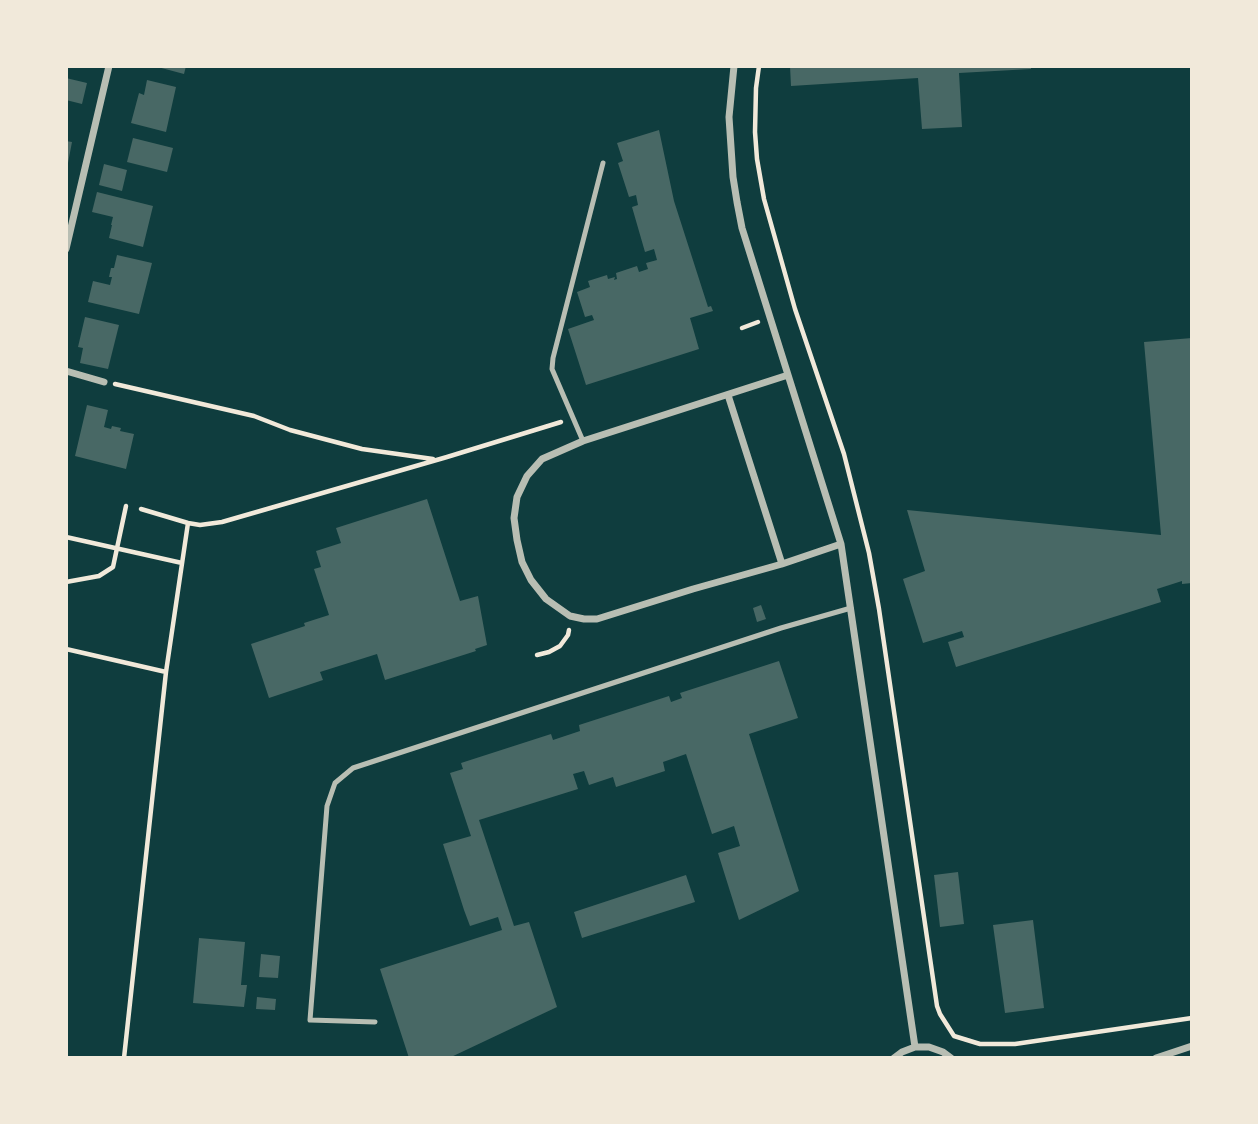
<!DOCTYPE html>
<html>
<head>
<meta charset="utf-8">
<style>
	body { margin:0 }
	#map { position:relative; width:1258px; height:1124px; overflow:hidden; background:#0f3d3e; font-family:Commissioner,sans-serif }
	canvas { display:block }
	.frame { position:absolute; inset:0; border:68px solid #f1e9da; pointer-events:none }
</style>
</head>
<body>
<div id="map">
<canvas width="1258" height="1124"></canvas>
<div class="frame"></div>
</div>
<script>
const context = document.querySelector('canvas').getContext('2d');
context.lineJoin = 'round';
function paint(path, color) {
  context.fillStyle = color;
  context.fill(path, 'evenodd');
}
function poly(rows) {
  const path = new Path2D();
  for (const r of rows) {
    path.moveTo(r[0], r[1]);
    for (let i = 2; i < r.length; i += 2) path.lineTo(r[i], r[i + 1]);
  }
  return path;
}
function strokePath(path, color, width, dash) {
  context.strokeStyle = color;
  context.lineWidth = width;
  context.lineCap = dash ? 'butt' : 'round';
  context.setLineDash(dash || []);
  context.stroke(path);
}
paint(poly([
	[154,66,186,66,184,74],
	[790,66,1031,66,1031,69,959,73,962,127,922,129,918,78,791,86],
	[66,78,87,83,82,104,66,100],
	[147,80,176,87,166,132,131,123,139,93,144,95],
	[659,130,674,201,708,307,711,306,713,311,690,318,699,349,586,385,568,329,594,320,592,315,585,317,577,292,590,287,588,281,607,275,608,279,615,277,614,280,617,279,616,273,637,266,639,272,648,269,646,263,657,260,654,249,645,252,632,207,638,205,636,195,629,197,618,163,623,161,617,143],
	[133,138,173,148,167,172,127,162],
	[66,141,72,142,68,163,66,163],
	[104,164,127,170,122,191,99,185],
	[97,192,153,206,143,247,109,238,112,225,111,225,113,217,92,212],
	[117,255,152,263,139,314,88,302,93,281,110,285,112,277,109,277,111,268,114,268],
	[85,317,119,325,108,369,80,363,83,348,78,347],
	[1192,338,1192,583,1182,584,1182,581,1157,589,1161,602,956,667,948,642,964,637,962,631,923,643,903,579,925,571,907,510,1161,535,1144,342],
	[87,405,108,410,104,427,111,429,112,426,121,428,120,431,134,434,126,469,75,456],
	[427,499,460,601,478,596,487,645,475,649,476,651,385,680,377,654,320,672,323,680,269,698,251,644,305,626,304,623,329,615,314,569,321,567,316,551,341,543,336,528],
	[761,605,766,619,757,622,753,608],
	[779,661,798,718,749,734,799,891,739,920,718,853,740,846,734,826,712,834,686,754,663,762,665,771,616,787,613,777,589,785,584,771,573,774,578,789,479,820,514,926,529,922,557,1007,449,1058,409,1058,380,969,502,930,498,917,470,926,464,910,443,844,471,836,450,773,463,769,461,763,551,734,553,740,580,731,579,725,669,696,671,702,682,698,680,693],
	[958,872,964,924,940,927,934,875],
	[686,875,695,902,582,938,574,912],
	[1033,920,1044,1008,1005,1013,993,925],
	[199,938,245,942,241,985,247,985,244,1007,193,1003],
	[261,954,280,956,278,978,259,977],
	[257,997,276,999,275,1010,256,1009]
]), '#486865');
strokePath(poly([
	[759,66,756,88,755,132,757,159,764,199,795,309,844,454,869,553,879,609,937,1006,940,1014,954,1036,980,1044,1015,1044,1192,1018],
	[742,328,758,322],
	[115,384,254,416,290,430,362,449,433,459],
	[141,509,188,523,200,525,222,522,447,457,561,422],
	[66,537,182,563],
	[66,582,99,576,113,567,126,506],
	[66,649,166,672],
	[537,655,549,652,560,646,568,635,569,630],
	[124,1058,166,672,188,523]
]), '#f1e9da', 4.5);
strokePath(poly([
	[583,441,552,369,553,358,603,163],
	[375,1022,310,1020,327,806,335,783,353,768,781,628,851,608]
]), '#b8beb3', 5);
strokePath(poly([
	[734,66,729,117,733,177,737,202,742,228,841,544,915,1047],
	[66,249,109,66],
	[66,371,104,382],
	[788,375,583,441,542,459,527,476,517,497,514,518,517,540,522,562,531,580,546,599,570,616,584,619,597,619,693,589,782,564,841,544],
	[728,395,782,564],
	[894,1058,902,1052,915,1047,929,1047,943,1052,951,1058],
	[1156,1058,1192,1046]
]), '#b8beb3', 7);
</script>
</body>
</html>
